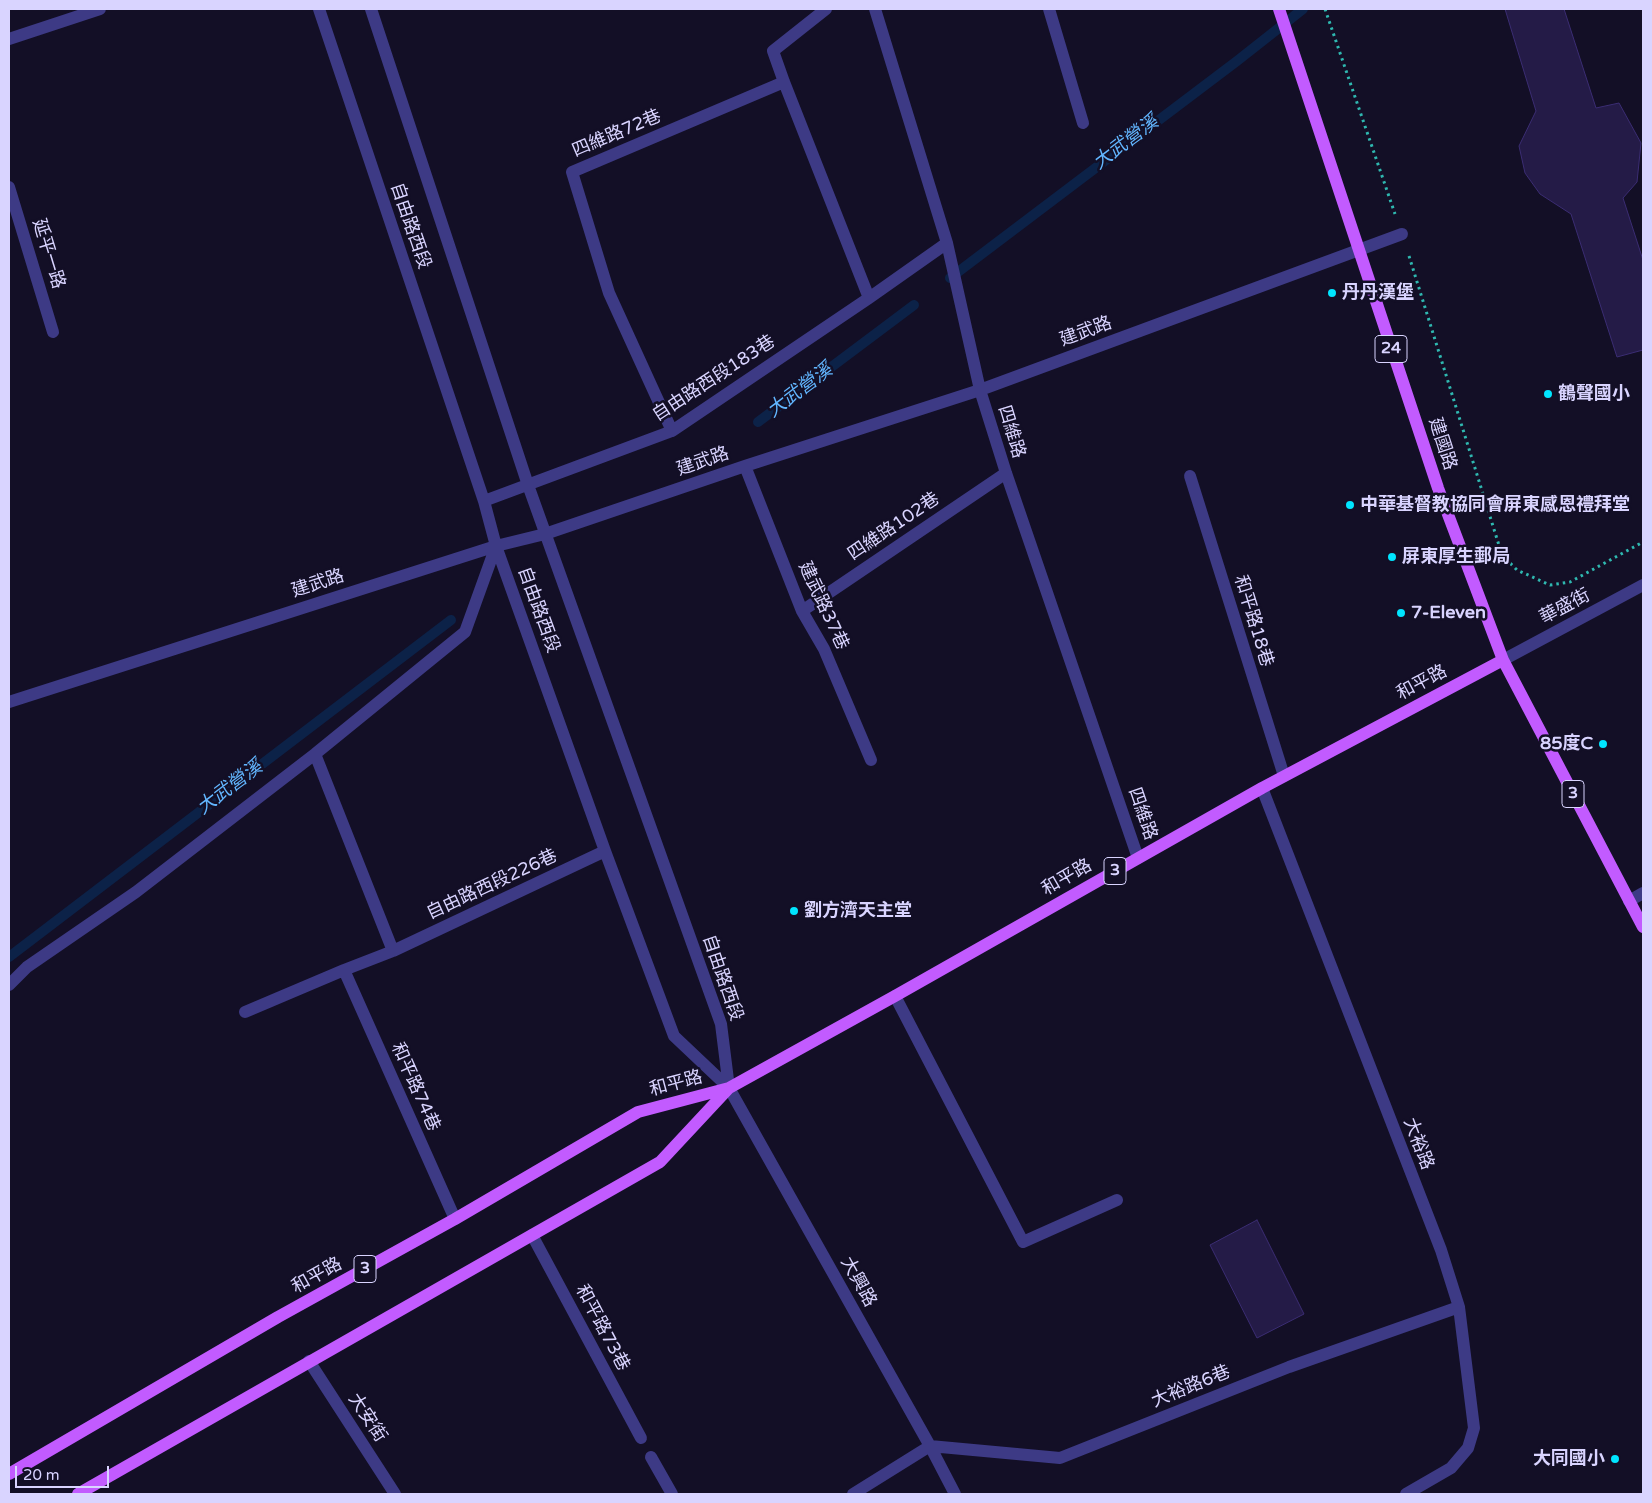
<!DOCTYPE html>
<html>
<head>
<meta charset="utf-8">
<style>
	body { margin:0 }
	#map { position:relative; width:1652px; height:1503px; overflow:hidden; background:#130f26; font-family:"Varela Round",sans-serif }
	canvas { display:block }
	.frame { position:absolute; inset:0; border:10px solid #d9d4ff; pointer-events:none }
	.scale { position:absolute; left:15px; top:1466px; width:94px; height:22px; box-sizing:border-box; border:2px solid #d9d4ff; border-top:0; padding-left:6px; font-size:15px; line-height:18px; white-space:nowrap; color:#d9d4ff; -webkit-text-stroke:4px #130f26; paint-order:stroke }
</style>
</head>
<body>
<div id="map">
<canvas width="1652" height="1503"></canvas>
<div class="frame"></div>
<div class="scale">20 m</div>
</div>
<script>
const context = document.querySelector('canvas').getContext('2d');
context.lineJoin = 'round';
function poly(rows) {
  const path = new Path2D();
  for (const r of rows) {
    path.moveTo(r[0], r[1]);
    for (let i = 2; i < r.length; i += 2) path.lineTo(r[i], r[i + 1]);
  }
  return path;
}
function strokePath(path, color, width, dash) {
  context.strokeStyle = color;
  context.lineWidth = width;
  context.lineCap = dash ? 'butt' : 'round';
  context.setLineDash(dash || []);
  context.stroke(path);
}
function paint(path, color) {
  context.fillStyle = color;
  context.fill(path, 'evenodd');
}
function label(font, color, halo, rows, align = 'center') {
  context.font = font + ' "Varela Round","Noto Sans TC",sans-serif';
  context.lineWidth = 5;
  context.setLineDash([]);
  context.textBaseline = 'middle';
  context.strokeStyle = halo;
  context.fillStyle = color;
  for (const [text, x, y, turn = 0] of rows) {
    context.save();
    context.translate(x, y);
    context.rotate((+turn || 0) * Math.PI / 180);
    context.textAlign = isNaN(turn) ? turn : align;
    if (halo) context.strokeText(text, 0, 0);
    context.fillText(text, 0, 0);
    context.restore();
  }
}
strokePath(poly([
	[950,278,1237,61,1303,9],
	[758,422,914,305],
	[9,957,451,620]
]), '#0c2248', 10);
const building = poly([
	[1505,9,1564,9,1596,108,1619,103,1641,143,1637,182,1623,198,1643,260,1643,350,1617,357,1571,214,1540,194,1525,173,1519,146,1536,111,1505,9],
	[1257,1220,1304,1314,1257,1338,1210,1245,1257,1220]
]);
paint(building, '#241b47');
strokePath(building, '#3b2d73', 1);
strokePath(poly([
	[1325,9,1395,214],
	[1409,256,1502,555,1517,570,1550,585,1570,582,1643,542]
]), '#2fb8b0', 3, [2.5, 4]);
strokePath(poly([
	[319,9,484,501,496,546,605,851,674,1036,729,1088,930,1446,955,1494],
	[371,9,528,485,721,1024,729,1088],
	[826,9,773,51,784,82,869,298],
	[875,9,947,243,980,390,1006,473,1138,858],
	[1049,9,1083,123],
	[9,39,100,9],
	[9,187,53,332],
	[672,431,609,293,572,172,784,82],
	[745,466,802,611,824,649,871,760],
	[1190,476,1284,776],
	[484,501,672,431,869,298,947,243],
	[802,611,1006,473],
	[1503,660,1643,585],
	[9,702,496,546,545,534,745,466,980,390,1402,234],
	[315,754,393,951],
	[1262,788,1441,1250,1459,1307,1474,1428,1468,1448,1451,1468,1406,1494],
	[1629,901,1643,893],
	[344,970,455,1219],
	[9,985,27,967,136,892,315,754,465,632,496,546],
	[895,996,1023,1242,1117,1200],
	[245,1012,344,970,393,951,605,851],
	[532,1235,641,1438],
	[309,1361,395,1494],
	[651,1457,672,1494],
	[853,1494,930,1446,1060,1458,1289,1367,1459,1307]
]), '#3d3a85', 12);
strokePath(poly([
	[1279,9,1438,488,1503,660,1643,927],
	[9,1474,278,1317,455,1219,638,1112,729,1088,895,996,1262,788,1503,660],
	[78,1494,660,1162,729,1088]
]), '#c25bff', 12);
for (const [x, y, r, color] of [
	[1332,293,5,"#00e5ff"],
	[1548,394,5,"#00e5ff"],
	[1350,505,5,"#00e5ff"],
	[1392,557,5,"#00e5ff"],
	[1401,613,5,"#00e5ff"],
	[1603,744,5,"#00e5ff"],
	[794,911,5,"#00e5ff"],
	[1615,1459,5,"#00e5ff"]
]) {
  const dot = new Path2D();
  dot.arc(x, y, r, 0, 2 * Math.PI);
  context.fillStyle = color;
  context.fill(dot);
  strokePath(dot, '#130f26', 2);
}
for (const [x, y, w] of [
	[1391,349,32],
	[1573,794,22],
	[1115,871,22],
	[365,1269,22]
]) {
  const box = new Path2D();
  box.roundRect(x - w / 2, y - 13.5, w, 27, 4);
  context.fillStyle = '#130f26';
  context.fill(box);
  strokePath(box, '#d9d4ff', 1);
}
label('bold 16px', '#d9d4ff', null, [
	["24",1391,349],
	["3",1573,794],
	["3",1115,871],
	["3",365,1269]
]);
label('18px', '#d9d4ff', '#130f26', [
	["四維路72巷",617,134,-23],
	["自由路西段",410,226,71],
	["延平一路",48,254,73],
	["建武路",1086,332,-20],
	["自由路西段183巷",714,379,-33],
	["四維路",1011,432,73],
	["建國路",1442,444,72],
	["建武路",703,462,-19],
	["四維路102巷",894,527,-34],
	["建武路",318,584,-18],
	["建武路37巷",823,606,65],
	["華盛街",1565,607,-28],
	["自由路西段",538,610,70],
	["和平路18巷",1253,621,73],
	["和平路",1422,683,-28],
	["四維路",1142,814,71],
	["和平路",1067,878,-30],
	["自由路西段226巷",492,885,-25],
	["自由路西段",722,978,71],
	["和平路",676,1084,-15],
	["和平路74巷",415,1087,66],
	["大裕路",1418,1144,69],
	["和平路",317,1276,-29],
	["大興路",858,1282,61],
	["和平路73巷",602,1328,62],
	["大裕路6巷",1191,1387,-22],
	["大安街",367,1418,57]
]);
label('bold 18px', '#d9d4ff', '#130f26', [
	["丹丹漢堡",1342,293],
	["鶴聲國小",1558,394],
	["中華基督教協同會屏東感恩禮拜堂",1360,505],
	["屏東厚生郵局",1402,557],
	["7-Eleven",1411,613],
	["85度C",1593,744,"right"],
	["劉方濟天主堂",804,911],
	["大同國小",1605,1459,"right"]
], 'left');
label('italic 19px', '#62b6ff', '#130f26', [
	["大武營溪",1126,143,-37],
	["大武營溪",800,391,-37],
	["大武營溪",230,788,-37]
]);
</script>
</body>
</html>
